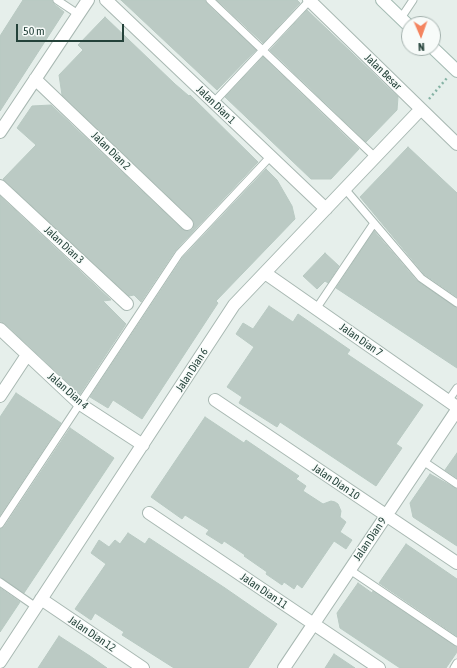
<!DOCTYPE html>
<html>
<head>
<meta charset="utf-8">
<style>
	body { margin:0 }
	#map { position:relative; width:457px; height:668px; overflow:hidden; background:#e6efeb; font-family:"Asap Condensed",sans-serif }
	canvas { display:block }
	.north { position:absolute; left:401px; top:16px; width:40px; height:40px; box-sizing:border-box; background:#f7fbf9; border:1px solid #a3b1ad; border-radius:50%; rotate:178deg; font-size:11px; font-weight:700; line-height:16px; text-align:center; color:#24423a }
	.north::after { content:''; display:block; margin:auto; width:14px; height:18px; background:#f4845f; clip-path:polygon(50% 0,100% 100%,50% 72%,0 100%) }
	.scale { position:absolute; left:16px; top:24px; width:108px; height:18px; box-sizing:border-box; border:2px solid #24423a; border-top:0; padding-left:5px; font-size:12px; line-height:14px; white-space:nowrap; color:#24423a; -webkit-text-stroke:3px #f7fbf9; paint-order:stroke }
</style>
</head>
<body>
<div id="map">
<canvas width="457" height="668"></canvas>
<div class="north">N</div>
<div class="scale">50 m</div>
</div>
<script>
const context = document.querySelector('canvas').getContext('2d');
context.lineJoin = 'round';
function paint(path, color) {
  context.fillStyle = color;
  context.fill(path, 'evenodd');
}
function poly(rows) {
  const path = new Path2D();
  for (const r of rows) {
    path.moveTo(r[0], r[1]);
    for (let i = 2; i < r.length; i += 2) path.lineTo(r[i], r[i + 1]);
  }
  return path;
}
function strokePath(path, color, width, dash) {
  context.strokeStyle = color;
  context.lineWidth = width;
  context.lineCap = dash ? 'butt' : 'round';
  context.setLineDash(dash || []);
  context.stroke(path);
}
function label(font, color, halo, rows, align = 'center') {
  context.font = font + ' "Asap Condensed",sans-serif';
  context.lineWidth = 3;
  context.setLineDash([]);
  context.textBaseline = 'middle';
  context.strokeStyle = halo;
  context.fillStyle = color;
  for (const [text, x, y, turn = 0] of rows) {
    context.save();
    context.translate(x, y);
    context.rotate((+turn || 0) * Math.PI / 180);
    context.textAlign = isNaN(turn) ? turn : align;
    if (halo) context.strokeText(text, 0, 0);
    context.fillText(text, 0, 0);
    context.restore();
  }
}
const building = poly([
	[23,0,52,0,54,4,64,12,0,111,0,36,23,0],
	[121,0,205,0,207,4,256,50,217,90,121,0],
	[217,0,297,0,300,3,263,43,217,0],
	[307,10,398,97,397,110,366,142,270,50,307,10],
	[105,17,175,84,189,96,190,95,258,162,175,251,141,302,134,295,129,296,3,179,36,145,17,128,32,106,51,105,182,229,189,231,193,229,194,222,192,219,62,95,59,75,83,50,78,45,105,17],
	[263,57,359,149,331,179,311,179,225,97,263,57],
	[408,147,457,193,457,297,424,274,360,197,408,147],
	[266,169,277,180,292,206,295,219,216,301,218,303,142,419,113,400,108,408,90,397,183,257,266,169],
	[0,196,111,300,103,301,126,324,80,394,5,324,0,321,0,196],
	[374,231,417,281,457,308,457,368,336,288,374,231],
	[325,253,339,266,328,283,325,281,317,289,303,276,325,253],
	[269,306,293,322,298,314,350,350,347,354,423,405,396,444,402,448,376,486,280,422,277,427,239,403,242,397,227,387,254,347,236,334,243,323,253,329,269,306],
	[16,393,61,423,0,515,0,417,16,393],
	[205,417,244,443,246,440,299,476,296,479,306,486,303,491,323,504,331,501,335,502,338,504,341,511,340,517,346,522,340,532,352,540,346,549,334,541,302,588,297,584,294,589,284,582,282,585,266,574,267,572,244,556,245,555,224,541,222,544,206,534,209,530,185,515,182,519,151,497,205,417],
	[70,428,114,458,24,593,0,577,0,529,4,527,70,428],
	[457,453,457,478,445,470,457,453],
	[430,474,457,489,457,546,413,517,410,503,430,474],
	[128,533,145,544,149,538,225,588,277,624,248,668,174,668,122,635,124,632,95,613,91,620,75,609,106,564,91,553,99,540,109,547,115,540,120,544,128,533],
	[406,544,457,579,457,636,379,583,406,544],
	[358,583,372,593,373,591,457,647,457,652,446,668,400,668,340,628,337,613,358,583],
	[0,588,20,602,0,632,0,588],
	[59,636,90,656,107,668,38,668,59,636],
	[334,654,355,668,325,668,334,654]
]);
paint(building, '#bbcac4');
strokePath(building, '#b8c9c2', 1);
const lane = poly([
	[57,0,78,14],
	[210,0,375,157],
	[401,18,413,0],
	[213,103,309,1],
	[345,189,421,278,457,303],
	[316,309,374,223],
	[448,401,457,388],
	[423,461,457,484],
	[0,524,179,254,270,157],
	[350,570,457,642],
	[0,582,36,607],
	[454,668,457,663]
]);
const street = poly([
	[106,0,326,209],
	[309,0,457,144],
	[35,79,187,224],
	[0,132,88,0],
	[0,186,127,304],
	[265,273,457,407],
	[0,329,80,404,143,445],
	[0,396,27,355],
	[215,400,457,563],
	[149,513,379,668],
	[41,599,143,668],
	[0,662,234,305,421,109],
	[284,668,457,410]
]);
const secondary = poly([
	[382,0,409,26],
	[433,48,457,71]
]);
strokePath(lane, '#a8b8b2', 9);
strokePath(street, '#a8b8b2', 14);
strokePath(secondary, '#a4bbb3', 14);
strokePath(poly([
	[429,99,447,78]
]), '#86b3a5', 2.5, [2, 3]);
strokePath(lane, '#fff', 7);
strokePath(street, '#fff', 12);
strokePath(secondary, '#fff', 12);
label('11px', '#24423a', '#f7fbf9', [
	["Jalan Besar",383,72,44],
	["Jalan Dian 1",216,105,44],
	["Jalan Dian 2",111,151,44],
	["Jalan Dian 3",64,245,43],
	["Jalan Dian 7",361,340,35],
	["Jalan Dian 6",192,370,-57],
	["Jalan Dian 4",68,391,41],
	["Jalan Dian 10",336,482,34],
	["Jalan Dian 9",370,539,-56],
	["Jalan Dian 11",264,591,34],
	["Jalan Dian 12",92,634,34]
]);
</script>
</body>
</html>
